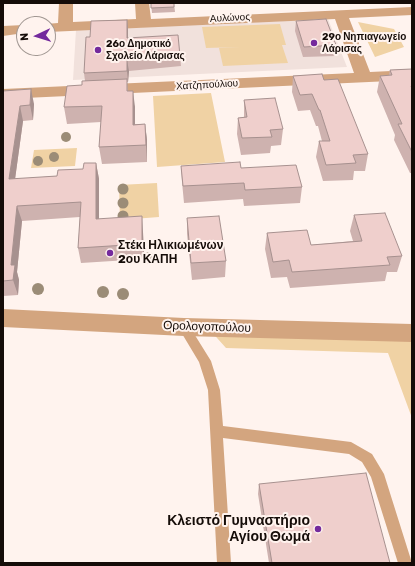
<!DOCTYPE html>
<html>
<head>
<meta charset="utf-8">
<style>
	body { margin:0 }
	#map { position:relative; width:415px; height:566px; overflow:hidden; background:#fff3ee; font-family:Rubik,sans-serif }
	canvas { display:block }
	.frame { position:absolute; inset:0; border:4px solid #150c08; pointer-events:none }
	.north { position:absolute; left:16px; top:16px; width:40px; height:40px; box-sizing:border-box; background:#fff3ee; border:1px solid #a19792; border-radius:50%; rotate:266deg; font-size:11px; font-weight:700; line-height:16px; text-align:center; color:#150c08 }
	.north::after { content:''; display:block; margin:auto; width:14px; height:18px; background:#742a9d; clip-path:polygon(50% 0,100% 100%,50% 72%,0 100%) }
</style>
</head>
<body>
<div id="map">
<canvas width="415" height="566"></canvas>
<div class="frame"></div>
<div class="north">N</div>
</div>
<script>
const context = document.querySelector('canvas').getContext('2d');
context.lineJoin = 'round';
function paint(path, color) {
  context.fillStyle = color;
  context.fill(path, 'evenodd');
}
function poly(rows) {
  const path = new Path2D();
  for (const r of rows) {
    path.moveTo(r[0], r[1]);
    for (let i = 2; i < r.length; i += 2) path.lineTo(r[i], r[i + 1]);
  }
  return path;
}
function strokePath(path, color, width, dash) {
  context.strokeStyle = color;
  context.lineWidth = width;
  context.lineCap = dash ? 'butt' : 'round';
  context.setLineDash(dash || []);
  context.stroke(path);
}
function label(font, color, halo, rows, align = 'center') {
  context.font = font + ' Rubik,sans-serif';
  context.lineWidth = 4;
  context.setLineDash([]);
  context.textBaseline = 'middle';
  context.strokeStyle = halo;
  context.fillStyle = color;
  for (const [text, x, y, turn = 0] of rows) {
    context.save();
    context.translate(x, y);
    context.rotate((+turn || 0) * Math.PI / 180);
    context.textAlign = isNaN(turn) ? turn : align;
    if (halo) context.strokeText(text, 0, 0);
    context.fillText(text, 0, 0);
    context.restore();
  }
}
paint(poly([
	[328,19,347,67,73,80,76,30]
]), '#f1e1dc');
paint(poly([
	[358,22,394,29,404,47,375,57],
	[280,24,286,45,282,45,288,63,223,66,219,48,241,47,206,48,202,27],
	[211,93,225,162,157,167,153,96],
	[77,148,75,166,31,168,34,150],
	[157,183,159,217,120,220,119,185],
	[209,329,412,339,412,418,388,353,226,348]
]), '#f0d2a4');
paint(poly([
	[184,322,188,324,211,361,220,390,223,426,351,442,372,454,384,474,412,563,398,563,371,477,362,462,349,454,223,438,231,563,217,563,208,390,199,362,178,327,180,324,184,322]
]), '#d3a57f');
paint(poly([
	[59,3,73,3,73,22,136,19,135,3,149,3,151,19,412,7,412,15,349,18,370,72,412,70,412,80,3,99,3,89,354,73,335,19,48,32,48,24,46,24,58,23,59,3],
	[24,25,24,33,3,36,3,26,24,25],
	[3,309,184,318,412,324,412,342,184,336,3,327,3,309]
]), '#d3a57f');
context.fillStyle = '#9b8c77';
for (const [x, y, r] of [
	[66,137,5],
	[54,157,5],
	[38,161,5],
	[123,189,5.5],
	[123,203,5.5],
	[123,216,5.5],
	[149,258,6],
	[38,289,6],
	[103,292,6],
	[123,294,6]
]) {
  context.beginPath();
  context.arc(x, y, r, 0, 2 * Math.PI);
  context.fill();
}
paint(poly([
	[151,3,174,3,175,12,152,13],
	[127,20,128,38,180,56,181,66,129,71,128,82,127,82,128,91,135,107,135,124,145,124,147,140,147,162,102,164,99,147,101,122,67,124,64,107,85,81,84,73,90,37],
	[296,21,336,45,335,56,303,57,295,31],
	[412,69,412,173,410,173,394,140,395,135,377,92,380,76,389,75,390,70],
	[293,76,324,80,368,154,365,171,354,171,353,180,323,181,316,157,319,141,322,141,318,126,316,126,310,110,298,111,292,92],
	[3,91,34,104,33,120,23,121,15,179,57,176,83,169,96,163,99,179,99,219,143,232,144,259,81,263,78,248,80,217,22,221,17,272,19,280,18,295,3,296],
	[244,100,283,129,281,145,271,146,270,153,241,155,237,134,238,118,244,117],
	[181,166,241,168,302,187,300,203,244,206,243,199,184,203,182,182],
	[354,215,402,256,397,272,387,272,385,281,290,288,287,277,271,278,265,249,267,233,311,245,353,241,350,231],
	[187,218,226,261,225,277,192,280,187,234],
	[259,484,390,563,269,563,258,494]
]), '#ceb2af');
paint(poly([
	[127,20,128,30,128,48,127,38],
	[127,60,129,71,128,82,127,71],
	[31,89,34,104,33,120,30,105],
	[133,91,135,107,135,141,133,125],
	[20,106,23,121,13,194,9,179],
	[145,124,147,140,147,162,146,145],
	[96,163,99,179,99,234,96,219],
	[17,206,22,221,17,272,19,280,18,295,13,280,11,265],
	[142,216,143,232,144,259,142,244]
]), '#a7918f');
const building = poly([
	[151,3,174,3,174,7,151,8,151,3],
	[326,19,336,45,304,47,296,21,326,19],
	[127,20,127,38,178,35,180,56,127,60,127,71,84,73,86,37,90,37,91,21,127,20],
	[412,69,412,86,411,86,412,88,412,152,398,124,402,124,380,76,392,75,390,70,412,69],
	[322,74,324,80,338,79,368,154,353,155,356,163,326,165,319,141,330,141,320,110,319,110,312,94,300,95,293,76,322,74],
	[127,79,127,91,133,91,133,125,145,124,146,145,99,147,102,106,64,107,67,86,82,85,82,81,127,79],
	[31,89,30,105,20,106,9,179,57,176,58,170,83,169,84,163,96,163,96,219,142,216,142,244,78,248,81,202,17,206,11,265,15,265,13,280,3,281,3,91,31,89],
	[275,98,283,129,270,130,272,137,242,138,238,118,247,117,244,100,275,98],
	[240,162,241,168,296,165,302,187,245,190,244,183,183,186,181,166,240,162],
	[385,213,402,256,387,257,390,265,292,272,289,260,273,262,267,233,307,230,311,245,362,241,354,215,385,213],
	[219,216,226,261,191,263,187,218,219,216],
	[366,473,390,563,272,563,259,484,366,473]
]);
paint(building, '#efcfcc');
strokePath(building, '#a7918f', 1);
for (const [x, y, r, color] of [
	[314,43,4,"#742a9d"],
	[98,50,4,"#742a9d"],
	[110,253,4,"#742a9d"],
	[318,529,4,"#742a9d"]
]) {
  const dot = new Path2D();
  dot.arc(x, y, r, 0, 2 * Math.PI);
  context.fillStyle = color;
  context.fill(dot);
  strokePath(dot, '#fff3ee', 1.5);
}
label('10px', '#150c08', '#fff3ee', [
	["Αυλώνος",230,18,-3],
	["Χατζηπούλιου",207,85,-3]
]);
label('bold 10px', '#150c08', '#fff3ee', [
	["29ο Νηπιαγωγείο",322,37],
	["Λάρισας",322,49],
	["26ο Δημοτικό",106,44],
	["Σχολείο Λάρισας",106,56]
], 'left');
label('bold 12px', '#150c08', '#fff3ee', [
	["Στέκι Ηλικιωμένων",118,246],
	["2ου ΚΑΠΗ",118,260]
], 'left');
label('12px', '#150c08', '#fff3ee', [
	["Ορολογοπούλου",207,327,2]
]);
label('bold 14px', '#150c08', '#fff3ee', [
	["Κλειστό Γυμναστήριο",310,521],
	["Αγίου Θωμά",310,537]
], 'right');
</script>
</body>
</html>
